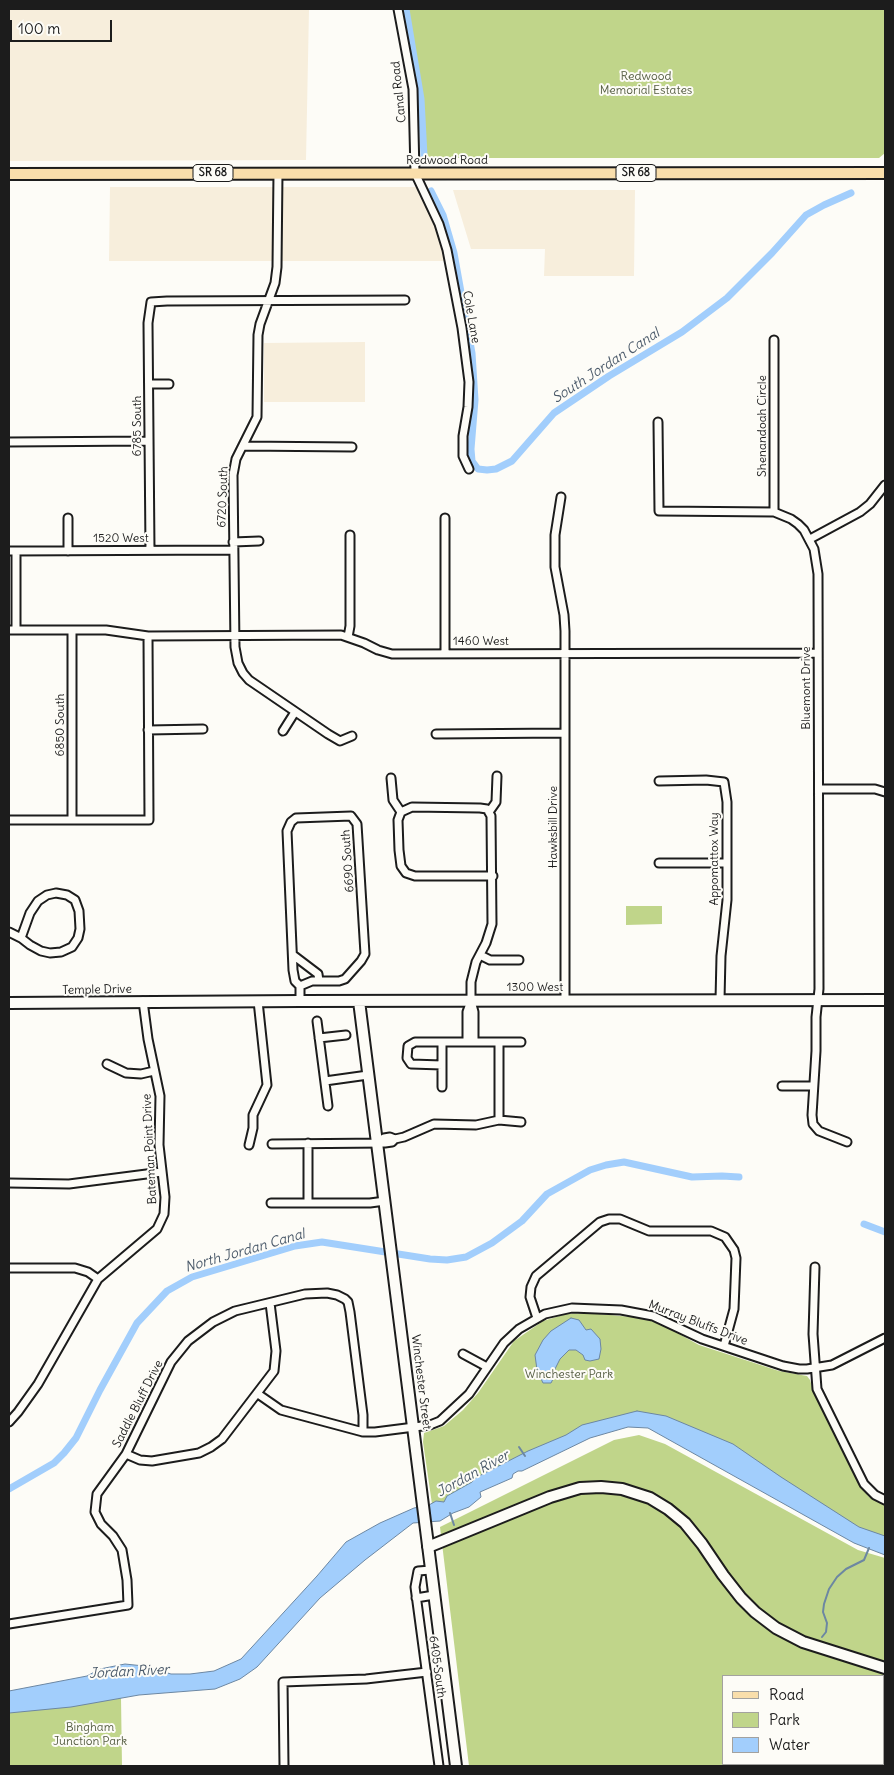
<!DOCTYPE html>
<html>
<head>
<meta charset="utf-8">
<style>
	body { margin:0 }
	#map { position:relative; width:894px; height:1775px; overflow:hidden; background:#fdfcf7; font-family:Delius,sans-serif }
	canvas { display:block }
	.frame { position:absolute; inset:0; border:10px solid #1c1c1c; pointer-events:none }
	.legend { position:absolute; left:722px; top:1675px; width:162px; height:90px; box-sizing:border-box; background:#fdfcf7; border:1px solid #a3a29f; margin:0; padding:6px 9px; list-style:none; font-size:15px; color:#1c1c1c }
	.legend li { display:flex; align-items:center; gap:10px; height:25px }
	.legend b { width:25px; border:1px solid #a3a29f }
	.scale { position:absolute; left:10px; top:20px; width:102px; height:22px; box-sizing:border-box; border:2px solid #1c1c1c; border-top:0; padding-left:6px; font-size:15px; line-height:18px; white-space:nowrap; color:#1c1c1c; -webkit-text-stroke:4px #fdfcf7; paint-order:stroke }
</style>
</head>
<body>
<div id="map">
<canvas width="894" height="1775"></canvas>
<div class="frame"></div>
<ul class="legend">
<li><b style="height:6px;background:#f9deab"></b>Road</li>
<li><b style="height:14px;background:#c0d58a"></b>Park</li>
<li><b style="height:14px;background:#a2cefc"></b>Water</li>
</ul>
<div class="scale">100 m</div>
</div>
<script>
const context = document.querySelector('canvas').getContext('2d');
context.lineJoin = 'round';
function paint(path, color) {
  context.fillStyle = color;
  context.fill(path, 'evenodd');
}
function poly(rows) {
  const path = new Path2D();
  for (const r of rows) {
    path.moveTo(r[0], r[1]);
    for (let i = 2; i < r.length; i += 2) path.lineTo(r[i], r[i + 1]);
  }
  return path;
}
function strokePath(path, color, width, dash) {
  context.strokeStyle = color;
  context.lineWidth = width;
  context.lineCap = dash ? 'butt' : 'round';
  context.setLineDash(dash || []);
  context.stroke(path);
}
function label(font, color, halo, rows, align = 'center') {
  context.font = font + ' Delius,sans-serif';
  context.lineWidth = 4;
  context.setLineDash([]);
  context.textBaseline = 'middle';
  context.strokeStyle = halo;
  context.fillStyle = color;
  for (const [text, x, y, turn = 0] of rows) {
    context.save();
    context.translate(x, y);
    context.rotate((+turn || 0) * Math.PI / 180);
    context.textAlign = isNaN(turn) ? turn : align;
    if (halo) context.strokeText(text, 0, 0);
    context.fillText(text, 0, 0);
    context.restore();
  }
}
paint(poly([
	[9,9,309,9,306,160,9,161],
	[110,187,416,187,436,223,444,261,109,261],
	[453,190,635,190,634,276,544,276,545,249,471,249],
	[365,342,365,402,264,402,264,343]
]), '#f7eedc');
paint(poly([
	[406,9,885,9,885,153,879,158,427,158,422,95,414,42],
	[626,906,662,906,662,924,626,925],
	[589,1313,642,1318,663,1325,699,1345,779,1371,807,1376,810,1380,815,1396,863,1489,869,1497,885,1505,885,1541,655,1421,599,1426,433,1511,423,1442,424,1433,444,1426,463,1410,478,1393,514,1341,543,1321,566,1314],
	[639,1435,665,1444,858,1550,885,1558,885,1766,469,1766,440,1527,614,1440],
	[723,1676,883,1676,883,1764,723,1764],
	[121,1698,122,1766,9,1766,9,1713]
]), '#c0d58a');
const water = poly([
	[571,1318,579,1320,586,1330,591,1329,600,1339,601,1349,599,1359,590,1361,585,1360,583,1355,576,1350,569,1350,560,1359,555,1369,554,1377,551,1383,543,1383,537,1370,535,1355,543,1340,551,1331,571,1318],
	[637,1411,666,1416,733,1444,781,1477,859,1527,885,1536,885,1555,854,1543,648,1428,628,1427,590,1438,522,1471,518,1471,513,1474,512,1478,480,1492,481,1497,469,1507,453,1513,440,1521,413,1523,365,1560,320,1598,257,1667,240,1679,215,1689,139,1695,71,1707,9,1713,9,1691,87,1676,100,1669,125,1664,144,1666,171,1674,190,1674,214,1671,241,1659,317,1576,346,1542,380,1523,414,1508,429,1505,436,1501,444,1502,447,1496,472,1482,477,1477,528,1451,566,1435,582,1425,637,1411]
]);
paint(water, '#a2cefc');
strokePath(water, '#6c87a2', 1);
strokePath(poly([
	[519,1447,525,1456],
	[450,1513,454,1525],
	[822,1637,826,1632,827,1623,823,1612,824,1604,829,1589,837,1577,846,1569,864,1560,869,1548]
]), '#6c87a2', 2);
strokePath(poly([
	[406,9,421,99,424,156],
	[431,191,443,215,454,253,472,353,475,400,471,449,472,461,478,469,487,470,496,469,512,461,554,413,609,376,682,332,727,298,772,253,806,215,824,205,851,193],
	[864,1224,885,1232],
	[9,1489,54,1463,64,1453,76,1438,100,1390,137,1323,167,1291,192,1277,295,1246,322,1242,430,1259,447,1260,466,1257,492,1243,522,1221,547,1194,590,1170,606,1165,624,1162,692,1177,722,1176,739,1177]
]), '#a2cefc', 7);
const street = poly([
	[398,9,413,89,415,173,439,224,447,250,462,328,469,382,468,407,463,436,463,456,469,469],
	[278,173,277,267,275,283,260,324,258,335,257,417,236,459,233,475,235,647,238,663,243,673,249,680,328,734,340,741,352,736],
	[149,384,169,384],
	[658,422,659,511,774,512,791,519,798,524,804,530,814,549,818,574,819,989,816,1017,816,1051,812,1115,813,1124,819,1131,847,1142],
	[9,442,149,441],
	[243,446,352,447],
	[561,497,555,535,555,567,564,615,565,631,565,1000],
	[774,512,774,340],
	[68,518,68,551],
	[445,518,445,654],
	[810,539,860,512,870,504,885,485],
	[233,542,259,541],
	[150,550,148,323,151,302,167,301,405,300],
	[9,551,233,550],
	[16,551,16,630],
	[9,630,106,630,148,636,341,635,364,643,378,650,392,654,818,653],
	[348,637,350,626,350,535],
	[148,730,203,729],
	[283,731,295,712],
	[436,734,565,733],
	[391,778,393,800,401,812],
	[659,781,706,780,724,782,727,802,727,900,721,956,720,1000],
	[819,789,875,789,885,792],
	[401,812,412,807,480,808,487,809,491,816,492,924,486,943,476,962,471,982,471,1001,474,1012,474,1042],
	[401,812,398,820,399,850,401,866,406,873,415,876,493,876],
	[489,812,496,802,497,776],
	[9,820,149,820,148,636],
	[72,820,72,630],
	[659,863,727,863],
	[56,893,67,895,75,900,79,911,80,929,78,938,72,947,61,952,50,953,41,951,30,945,21,938,30,913,38,901,47,895,56,893],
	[9,932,21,938],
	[293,955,318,974,319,981],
	[480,955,490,960,519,960],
	[300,986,295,981,293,970,287,831,291,822,296,818,351,816,357,824,365,954,361,961,345,979,339,981,312,981,300,986,300,1001],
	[317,1021,328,1106],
	[319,1038,346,1035],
	[442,1042,442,1087],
	[467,1042,467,1012,471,1001],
	[107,1064,126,1073,141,1074,154,1071],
	[442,1065,411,1064,407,1058,408,1046,415,1042,521,1042],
	[325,1081,368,1075],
	[782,1086,813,1086],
	[499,1120,499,1043],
	[378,1142,384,1138,390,1137,395,1139,404,1137,434,1124,476,1125,499,1120,521,1122],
	[272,1144,385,1143,392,1142,395,1139],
	[249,1145,253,1128,253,1115,267,1085,258,1001],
	[9,1183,69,1184,162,1172],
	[271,1203,370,1203,385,1201],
	[308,1203,308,1143],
	[815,1267,813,1334,817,1389,864,1484,875,1495,885,1500],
	[9,1268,75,1268,88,1272,98,1279],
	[537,1318,530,1297,531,1287,536,1276,600,1222,609,1219,620,1219,649,1231,711,1231,725,1237,734,1250,736,1258,734,1309,724,1346],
	[463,1354,487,1367],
	[258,1394,281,1410,363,1432,375,1432,430,1425,440,1421,469,1394,504,1343,519,1329,545,1314,572,1308,621,1310,653,1316,702,1339,783,1366,799,1369,807,1369,832,1365,885,1338],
	[9,1422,18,1412,38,1384,98,1279,157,1229,164,1214,165,1197,159,1145,160,1096,148,1039,143,1001],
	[126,1454,140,1460,152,1461,199,1453,211,1447,222,1439,274,1371,276,1351,270,1303],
	[431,1570,418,1571,415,1587,439,1766],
	[416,1598,434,1595],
	[9,1624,128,1605,127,1580,122,1550,113,1536,101,1524,95,1512,97,1494,126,1454,171,1362,188,1341,213,1322,235,1311,305,1294,327,1293,337,1295,345,1299,348,1302,350,1312,363,1415,363,1432],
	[284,1766,283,1682,366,1679,427,1672]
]);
const secondary = poly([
	[359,1001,456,1766],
	[9,1003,300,1001,885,1000],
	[428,1547,550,1497,580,1488,601,1487,622,1489,650,1498,668,1509,685,1523,702,1544,723,1575,741,1598,755,1612,776,1628,803,1642,885,1668]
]);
const primary = poly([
	[9,174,885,173]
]);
strokePath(street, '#1c1c1c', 11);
strokePath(secondary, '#1c1c1c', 14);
strokePath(primary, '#1c1c1c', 14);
strokePath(street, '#fdfcf7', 7);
strokePath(secondary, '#fdfcf7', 10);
strokePath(primary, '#f9deab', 10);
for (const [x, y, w] of [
	[213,173,40],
	[636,173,40]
]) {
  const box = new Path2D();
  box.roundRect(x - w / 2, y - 8.5, w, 17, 4);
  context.fillStyle = '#fdfcf7';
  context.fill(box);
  strokePath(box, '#1c1c1c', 1);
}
label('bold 11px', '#1c1c1c', null, [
	["SR 68",213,173],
	["SR 68",636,173]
]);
label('12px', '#555d42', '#fdfcf7', [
	["Redwood",646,77],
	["Memorial Estates",646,91],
	["Winchester Park",569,1375],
	["Bingham",90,1728],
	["Junction Park",90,1742]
]);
label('12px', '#1c1c1c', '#fdfcf7', [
	["Canal Road",399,92,-96],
	["Redwood Road",447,161],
	["Cole Lane",471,317,80],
	["6785 South",138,426,-90],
	["Shenandoah Circle",763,426,-90],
	["6720 South",223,497,-88],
	["1520 West",121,539],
	["1460 West",481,642],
	["Bluemont Drive",807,688,-90],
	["6850 South",61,725,-90],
	["Hawksbill Drive",554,827,-90],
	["Appomattox Way",715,859,-90],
	["6690 South",348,861,-94],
	["1300 West",535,988],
	["Temple Drive",97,990,-1],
	["Bateman Point Drive",150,1149,-93],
	["Murray Bluffs Drive",698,1323,21],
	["Winchester Street",421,1382,83],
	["Saddle Bluff Drive",138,1404,-63],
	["6405 South",437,1667,82]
]);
label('italic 14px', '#4b5a6a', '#fdfcf7', [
	["South Jordan Canal",606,366,-33],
	["North Jordan Canal",245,1251,-16],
	["Jordan River",473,1474,-29],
	["Jordan River",129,1672,-3]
]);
</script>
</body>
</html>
